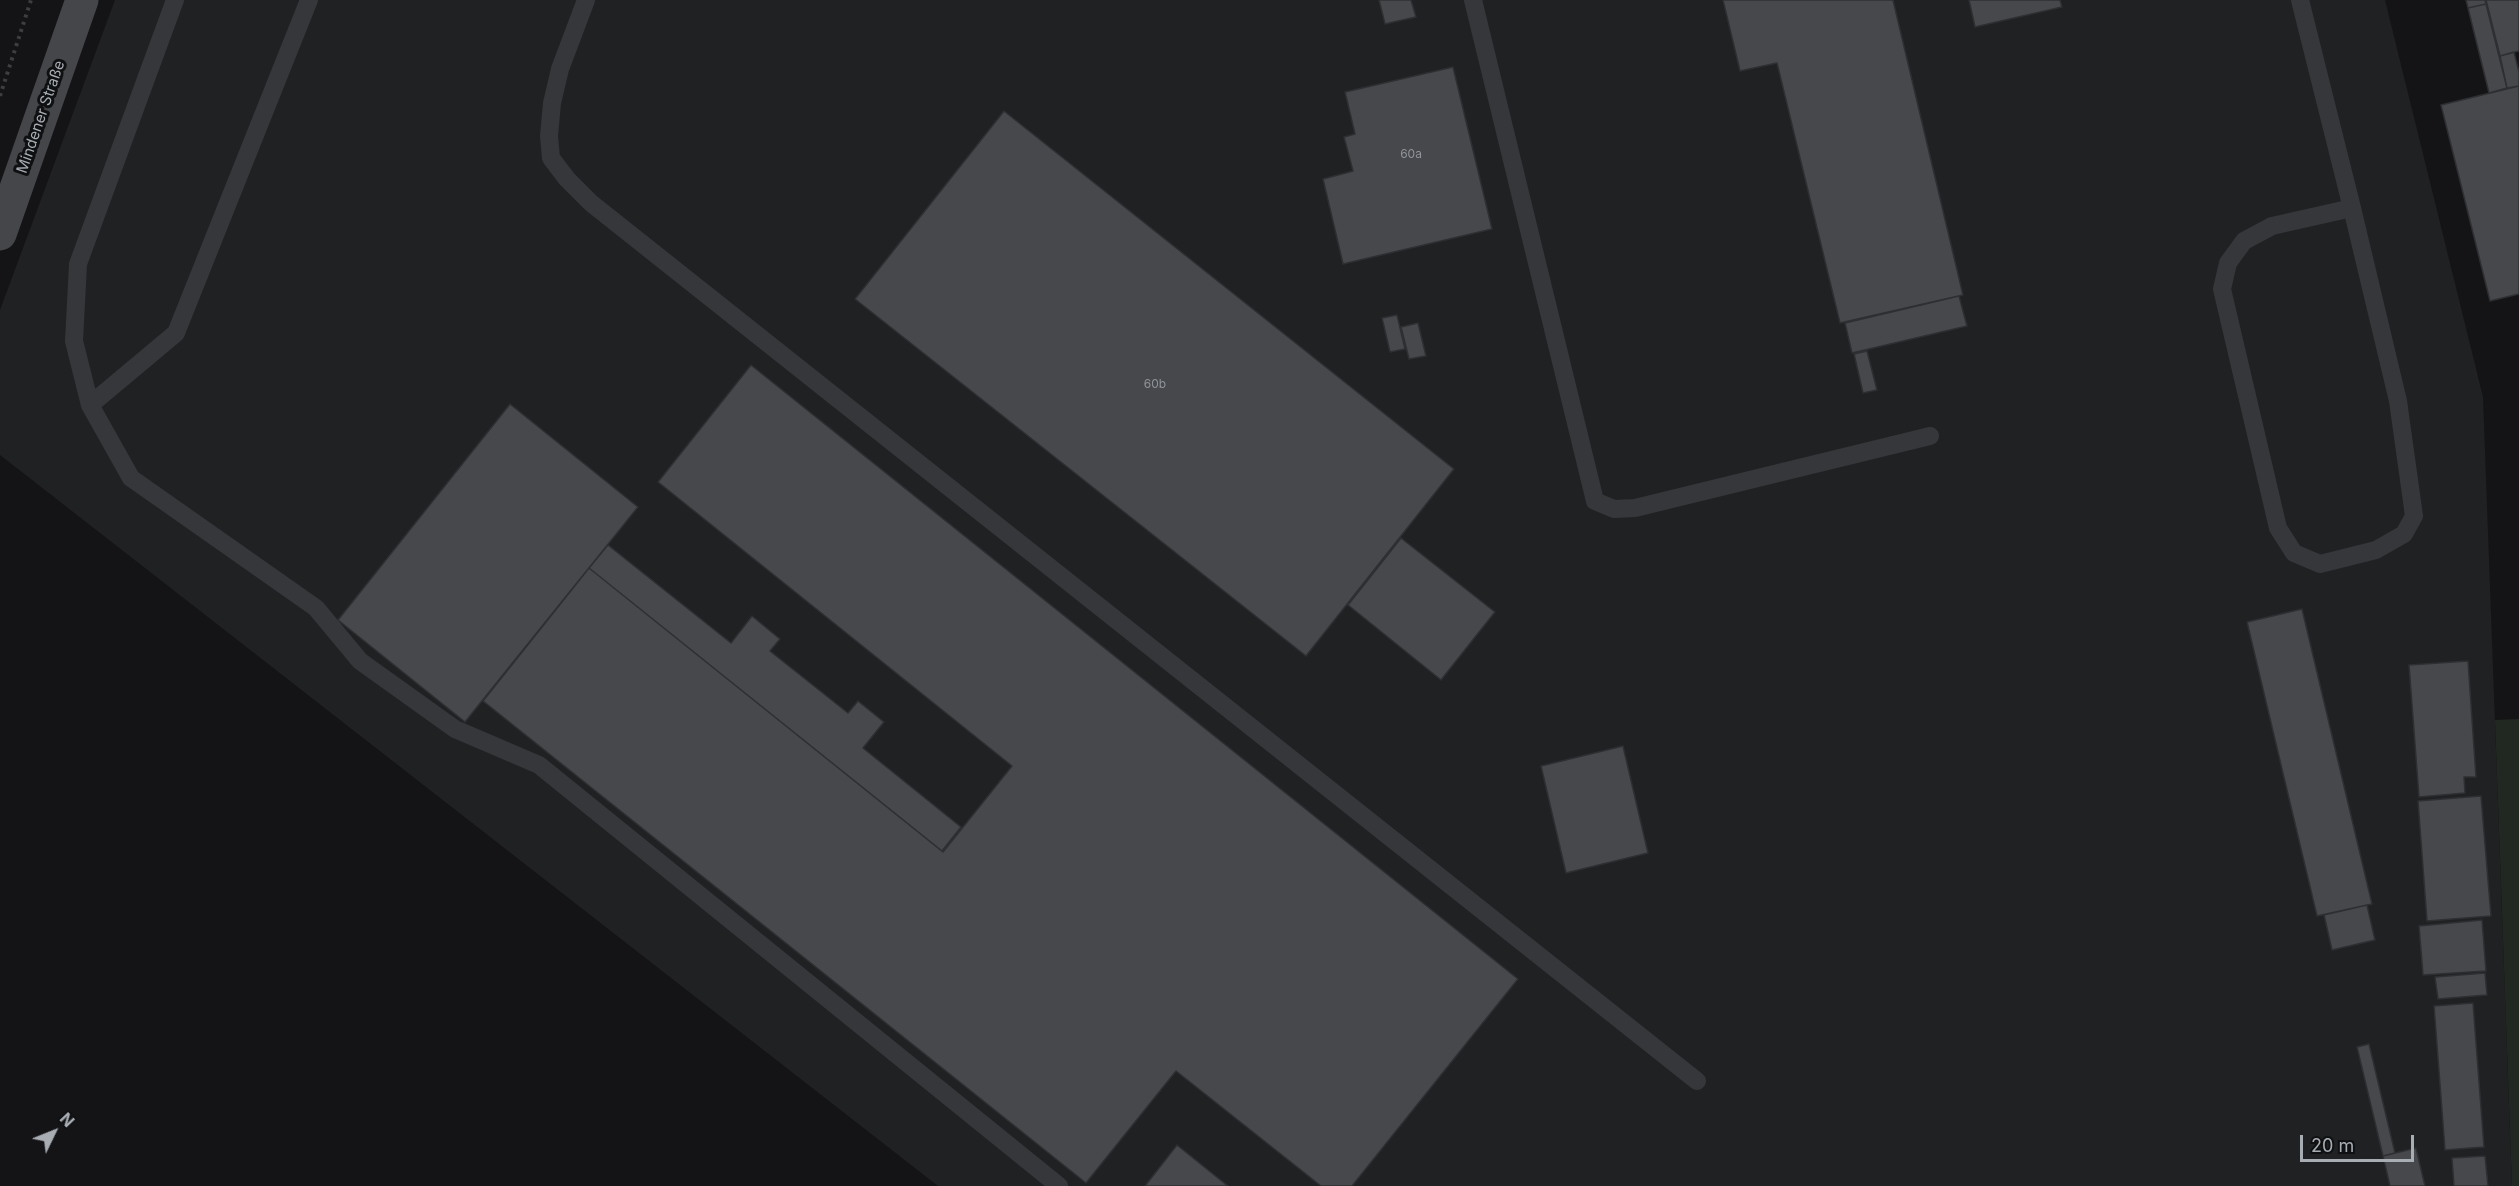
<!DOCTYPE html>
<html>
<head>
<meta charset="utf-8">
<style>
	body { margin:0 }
	#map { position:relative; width:2519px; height:1186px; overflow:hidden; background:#141416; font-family:Inter,sans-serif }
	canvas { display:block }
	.north { position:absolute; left:24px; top:1102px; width:60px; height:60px; -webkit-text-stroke:4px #0f1011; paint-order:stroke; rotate:47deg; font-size:16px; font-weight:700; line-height:24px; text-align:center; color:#a8adb4 }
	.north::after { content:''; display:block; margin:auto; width:21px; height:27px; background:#a8adb4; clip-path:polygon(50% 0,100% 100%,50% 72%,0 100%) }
	.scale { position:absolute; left:2300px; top:1135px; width:114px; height:27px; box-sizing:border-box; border:3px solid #a8adb4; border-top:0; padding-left:8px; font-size:18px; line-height:21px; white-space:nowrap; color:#a8adb4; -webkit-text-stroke:4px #0f1011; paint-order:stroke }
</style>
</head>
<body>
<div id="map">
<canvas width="2519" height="1186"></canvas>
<div class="north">N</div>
<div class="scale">20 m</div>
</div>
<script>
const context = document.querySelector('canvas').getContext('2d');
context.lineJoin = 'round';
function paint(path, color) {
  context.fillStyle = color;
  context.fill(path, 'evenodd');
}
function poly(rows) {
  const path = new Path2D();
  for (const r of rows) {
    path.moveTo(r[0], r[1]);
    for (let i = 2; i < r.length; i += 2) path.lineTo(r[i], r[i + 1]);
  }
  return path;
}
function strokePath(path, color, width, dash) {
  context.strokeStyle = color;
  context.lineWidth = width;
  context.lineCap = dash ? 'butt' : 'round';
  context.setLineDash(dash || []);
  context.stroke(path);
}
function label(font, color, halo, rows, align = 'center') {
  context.font = font + ' Inter,sans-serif';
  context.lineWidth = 6;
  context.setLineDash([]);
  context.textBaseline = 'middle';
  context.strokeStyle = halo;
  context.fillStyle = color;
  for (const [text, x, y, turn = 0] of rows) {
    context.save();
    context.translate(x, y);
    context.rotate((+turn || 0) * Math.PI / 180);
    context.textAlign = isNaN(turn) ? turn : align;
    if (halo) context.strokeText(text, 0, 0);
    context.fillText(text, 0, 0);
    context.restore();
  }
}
paint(poly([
	[115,0,2385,0,2483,397,2512,1186,938,1186,0,455,0,310]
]), '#202123');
paint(poly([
	[2519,719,2519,1186,2512,1186,2495,720]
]), '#212821');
const building = poly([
	[1379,0,1411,0,1416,17,1385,24,1379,0],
	[1723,0,1893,0,1963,295,1840,323,1777,63,1740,71,1723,0],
	[1969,0,2060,0,2062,7,1975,27,1969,0],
	[2466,0,2485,0,2486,4,2468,8,2466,0],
	[2486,0,2519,0,2519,51,2500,56,2486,0],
	[2486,4,2507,88,2489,93,2468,8,2486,4],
	[2514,52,2519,72,2519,86,2507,88,2500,56,2514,52],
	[1453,67,1492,229,1343,264,1323,179,1353,171,1344,137,1355,134,1345,92,1453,67],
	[2519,86,2519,294,2490,301,2441,105,2519,86],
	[1004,111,1454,469,1306,656,855,299,1004,111],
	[1959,296,1967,326,1852,353,1845,323,1959,296],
	[1397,315,1405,349,1390,352,1382,318,1397,315],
	[1418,323,1426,356,1409,359,1401,327,1418,323],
	[1867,351,1877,390,1863,393,1854,354,1867,351],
	[751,365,1518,979,1352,1186,1321,1186,1176,1071,1086,1183,483,701,589,568,943,852,1012,766,658,482,751,365],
	[510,404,638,507,465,722,338,620,510,404],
	[1401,538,1495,612,1441,680,1348,605,1401,538],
	[608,545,731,643,752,616,780,639,770,651,848,713,858,701,884,722,863,748,961,827,942,851,589,568,608,545],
	[2302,609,2372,904,2317,916,2247,622,2302,609],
	[2468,661,2476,777,2464,777,2465,793,2419,797,2409,665,2468,661],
	[1623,746,1648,853,1566,873,1541,766,1623,746],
	[2481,796,2491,916,2427,921,2418,801,2481,796],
	[2367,905,2375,940,2332,950,2324,915,2367,905],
	[2482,920,2486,971,2423,975,2419,926,2482,920],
	[2485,973,2487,995,2438,999,2435,977,2485,973],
	[2473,1003,2484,1147,2445,1150,2434,1006,2473,1003],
	[2369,1044,2395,1153,2383,1156,2357,1047,2369,1044],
	[1177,1145,1228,1186,1145,1186,1177,1145],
	[2416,1148,2425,1186,2390,1186,2383,1156,2416,1148],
	[2485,1156,2488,1186,2454,1186,2452,1158,2485,1156]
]);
paint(building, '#46484b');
strokePath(building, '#2e2f32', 1.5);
strokePath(poly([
	[0,96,31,0]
]), '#3c3e41', 4, [3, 4.5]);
strokePath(poly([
	[175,0,78,264,74,341,90,405,131,478,316,608,360,661,455,729,539,765,1059,1186],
	[586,0,560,69,552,103,549,136,551,158,567,179,591,203,1697,1081],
	[1473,0,1595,501,1614,509,1635,508,1930,436],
	[2300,0,2352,208,2398,401,2414,516,2404,534,2376,550,2320,564,2294,553,2278,528,2222,289,2228,263,2244,241,2272,226,2352,208],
	[90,405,176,333,309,0]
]), '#36373a', 18);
strokePath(poly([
	[0,234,82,0]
]), '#44464a', 33);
label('12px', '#90949a', null, [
	["60a",1411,154],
	["60b",1155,384]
]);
label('15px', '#a8adb4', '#0f1011', [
	["Mindener Straße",41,117,-71]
]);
</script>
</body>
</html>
